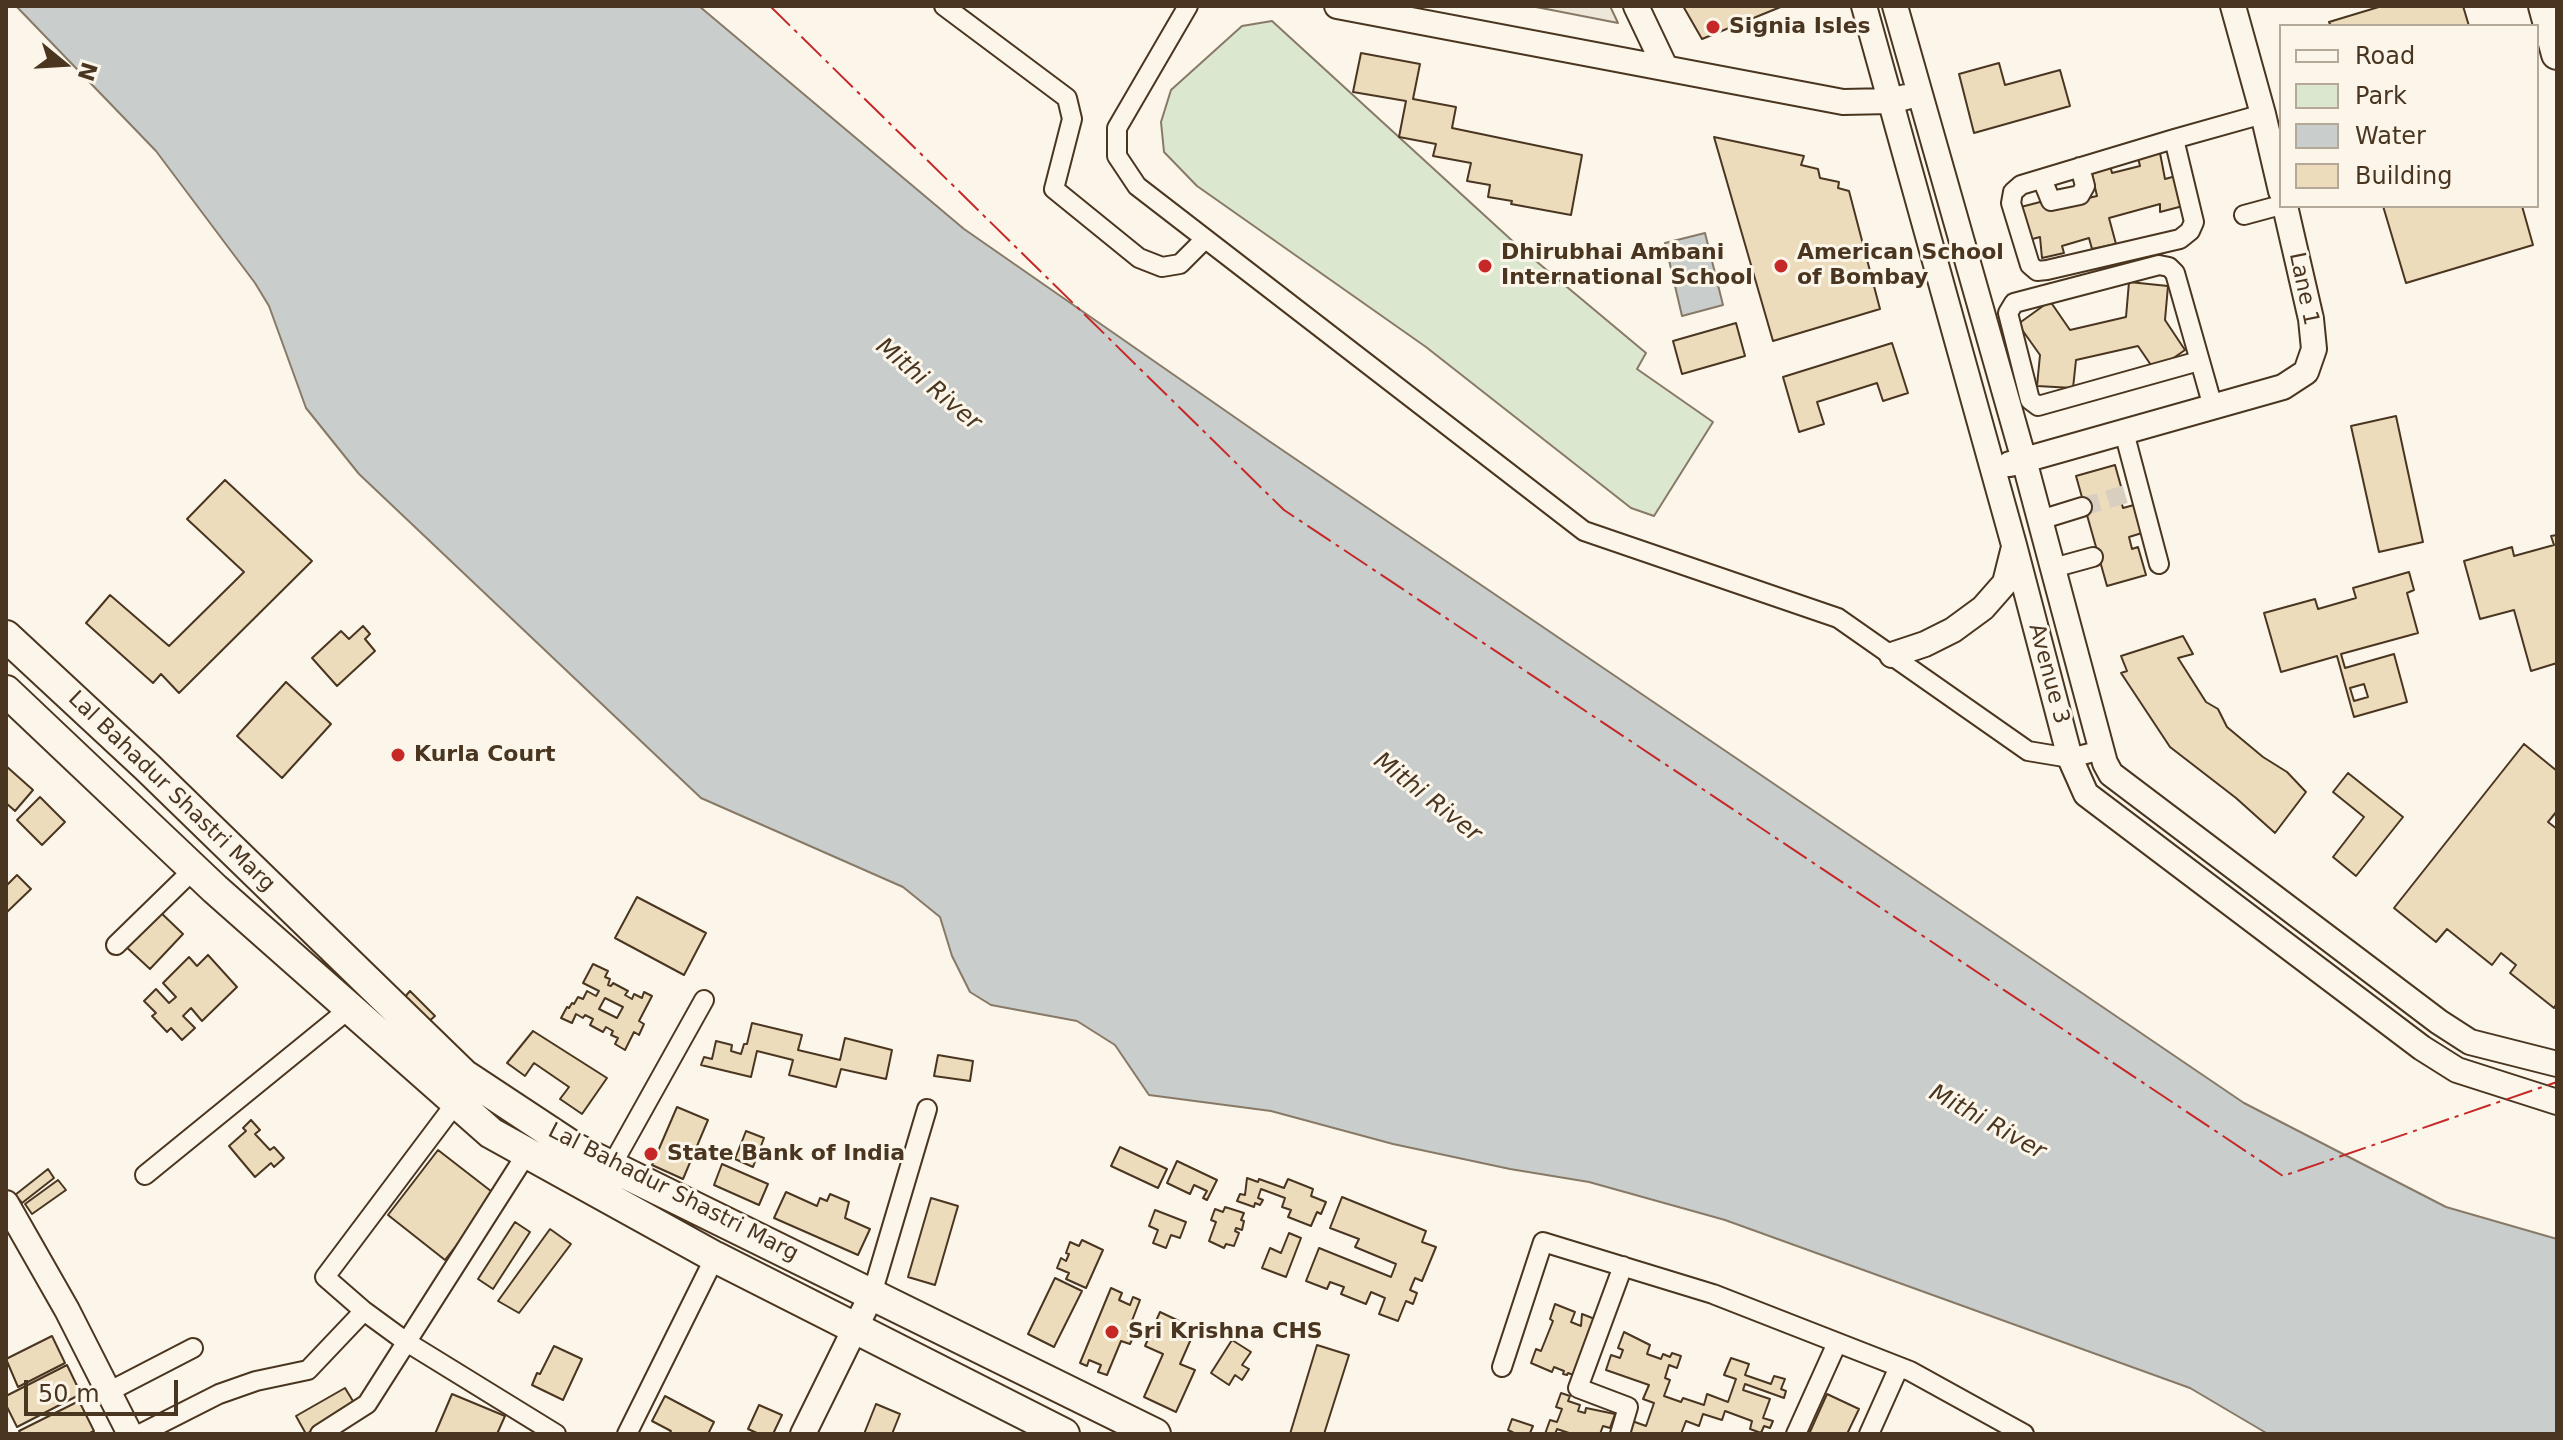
<!DOCTYPE html>
<html>
<head>
<meta charset="utf-8">
<style>
	body { margin:0 }
	#map { position:relative; width:2563px; height:1440px; overflow:hidden; background:#fbf6e9; font-family:"DejaVu Sans",sans-serif }
	canvas { display:block }
	.frame { position:absolute; inset:0; border:8px solid #4a3520; pointer-events:none }
	.legend { position:absolute; left:2279px; top:24px; width:260px; height:184px; box-sizing:border-box; background:#fbf6e9; border:2px solid #b4a999; margin:0; padding:10px 14px; list-style:none; font-size:24px; color:#4a3520 }
	.legend li { display:flex; align-items:center; gap:16px; height:40px }
	.legend b { width:40px; border:2px solid #b4a999 }
	.north { position:absolute; left:24px; top:24px; width:80px; height:80px; -webkit-text-stroke:6px #fbf6e9; paint-order:stroke; rotate:108deg; font-size:22px; font-weight:700; line-height:32px; text-align:center; color:#4a3520 }
	.north::after { content:''; display:block; margin:auto; width:28px; height:36px; background:#4a3520; clip-path:polygon(50% 0,100% 100%,50% 72%,0 100%) }
	.scale { position:absolute; left:24px; top:1380px; width:154px; height:36px; box-sizing:border-box; border:4px solid #4a3520; border-top:0; padding-left:10px; font-size:24px; line-height:28px; white-space:nowrap; color:#4a3520; -webkit-text-stroke:6px #fbf6e9; paint-order:stroke }
</style>
</head>
<body>
<div id="map">
<canvas width="2563" height="1440"></canvas>
<div class="frame"></div>
<ul class="legend">
<li><b style="height:10px;background:#fbf6e9"></b>Road</li>
<li><b style="height:22px;background:#dce7d0"></b>Park</li>
<li><b style="height:22px;background:#c9cecd"></b>Water</li>
<li><b style="height:22px;background:#ecdcbc"></b>Building</li>
</ul>
<div class="north">N</div>
<div class="scale">50 m</div>
</div>
<script>
const context = document.querySelector('canvas').getContext('2d');
context.lineJoin = 'round';
function paint(path, color) {
  context.fillStyle = color;
  context.fill(path, 'evenodd');
}
function poly(rows) {
  const path = new Path2D();
  for (const r of rows) {
    path.moveTo(r[0], r[1]);
    for (let i = 2; i < r.length; i += 2) path.lineTo(r[i], r[i + 1]);
  }
  return path;
}
function strokePath(path, color, width, dash) {
  context.strokeStyle = color;
  context.lineWidth = width;
  context.lineCap = dash ? 'butt' : 'round';
  context.setLineDash(dash || []);
  context.stroke(path);
}
function label(font, color, halo, rows, align = 'center') {
  context.font = font + ' "DejaVu Sans",sans-serif';
  context.lineWidth = 6;
  context.setLineDash([]);
  context.textBaseline = 'middle';
  context.strokeStyle = halo;
  context.fillStyle = color;
  for (const [text, x, y, turn = 0] of rows) {
    context.save();
    context.translate(x, y);
    context.rotate((+turn || 0) * Math.PI / 180);
    context.textAlign = isNaN(turn) ? turn : align;
    if (halo) context.strokeText(text, 0, 0);
    context.fillText(text, 0, 0);
    context.restore();
  }
}
const green = poly([
	[1272,21,1518,246,1646,353,1637,369,1713,422,1654,516,1631,508,1426,347,1197,186,1164,152,1161,122,1171,90,1242,26,1272,21]
]);
paint(green, '#dce7d0');
strokePath(green, '#887966', 2);
const parking = poly([
	[1531,6,1610,6,1618,23,1531,6]
]);
paint(parking, '#ede7d9');
strokePath(parking, '#887966', 2);
const water = poly([
	[16,6,699,6,964,229,1269,441,2244,1103,2446,1207,2557,1239,2557,1434,2268,1434,2190,1388,1725,1220,1589,1182,1510,1169,1393,1144,1271,1111,1149,1095,1115,1045,1077,1021,991,1005,970,992,952,956,940,917,903,887,701,798,359,474,306,408,269,306,255,283,156,151,16,6],
	[1705,233,1723,305,1682,316,1665,243,1705,233]
]);
paint(water, '#c9cecd');
strokePath(water, '#887966', 2);
const building = poly([
	[1683,6,1783,6,1702,39,1683,6],
	[2382,6,2463,6,2469,26,2331,26,2329,22,2382,6],
	[1361,53,1420,64,1413,99,1456,107,1452,128,1582,155,1571,215,1511,204,1512,201,1488,197,1490,185,1467,181,1471,163,1433,156,1436,144,1399,137,1406,101,1353,92,1361,53],
	[1999,63,2005,85,2060,70,2070,106,1974,133,1959,74,1999,63],
	[1714,137,1804,156,1801,165,1818,169,1820,178,1839,182,1838,188,1849,191,1880,309,1773,341,1714,137],
	[2160,153,2165,179,2176,176,2183,206,2160,212,2160,204,2109,218,2116,244,2092,249,2089,238,2062,246,2064,253,2042,258,2040,237,2025,241,2017,208,2044,201,2046,208,2097,196,2091,170,2110,165,2112,173,2140,166,2138,158,2160,153],
	[2383,206,2522,206,2533,245,2406,283,2383,206],
	[2129,282,2168,286,2165,320,2185,350,2155,371,2138,346,2076,360,2073,388,2037,386,2040,355,2018,324,2050,301,2070,330,2126,317,2129,282],
	[1736,323,1745,356,1682,374,1673,341,1736,323],
	[1892,343,1908,393,1883,401,1877,383,1817,402,1824,424,1799,432,1783,377,1892,343],
	[2396,416,2423,542,2379,552,2351,426,2396,416],
	[2115,465,2122,490,2118,491,2123,508,2134,505,2142,533,2129,537,2132,549,2138,547,2146,575,2107,586,2076,476,2115,465],
	[225,480,312,561,179,693,161,674,153,683,86,623,110,595,169,646,244,572,187,519,225,480],
	[2557,535,2557,663,2531,671,2514,610,2480,619,2464,561,2512,547,2514,556,2554,545,2551,536,2557,535],
	[2409,572,2414,590,2407,593,2418,633,2341,654,2345,668,2394,654,2407,702,2354,717,2337,656,2281,672,2264,613,2315,599,2318,609,2356,598,2353,588,2409,572],
	[2364,684,2368,697,2354,701,2350,688,2364,684],
	[363,626,370,634,365,639,375,651,337,686,312,658,341,631,349,639,363,626],
	[2183,636,2193,654,2178,658,2206,702,2218,709,2227,727,2263,757,2287,772,2306,792,2275,833,2236,798,2170,747,2121,673,2127,671,2121,656,2183,636],
	[286,682,331,724,282,778,237,736,286,682],
	[2524,744,2557,771,2557,811,2548,822,2557,829,2557,1003,2554,1008,2510,973,2516,965,2501,953,2492,965,2447,929,2436,942,2394,908,2524,744],
	[6,766,33,790,15,811,6,803,6,766],
	[2348,773,2403,817,2356,876,2333,857,2364,817,2333,792,2348,773],
	[40,797,65,822,42,845,17,820,40,797],
	[17,875,31,889,6,913,6,886,17,875],
	[637,897,706,933,684,975,615,938,637,897],
	[156,908,183,934,150,969,122,943,156,908],
	[208,955,237,987,202,1021,191,1008,183,1016,195,1028,182,1040,171,1028,167,1032,152,1016,156,1013,144,1001,156,989,169,1003,176,997,163,983,189,957,197,966,208,955],
	[593,964,608,971,605,977,610,979,608,985,611,986,613,983,628,991,625,995,632,999,634,994,642,998,644,992,652,996,639,1021,644,1024,639,1035,634,1032,625,1050,615,1044,618,1038,611,1035,613,1031,606,1027,603,1032,590,1025,593,1019,585,1015,583,1018,576,1014,572,1023,561,1018,567,1007,569,1008,572,1003,574,1004,578,997,583,999,587,991,596,996,599,991,583,983,593,964],
	[605,998,623,1007,617,1018,599,1009,605,998],
	[410,991,435,1016,420,1029,397,1006,410,991],
	[752,1023,802,1035,798,1050,840,1060,845,1038,892,1050,886,1079,841,1069,836,1087,789,1075,793,1060,757,1051,751,1077,701,1065,704,1057,712,1059,716,1041,732,1045,731,1051,741,1054,744,1044,747,1044,752,1023],
	[533,1031,607,1078,582,1114,560,1099,569,1087,534,1063,525,1076,507,1063,533,1031],
	[938,1055,973,1061,970,1081,934,1076,938,1055],
	[677,1107,708,1120,683,1179,652,1165,677,1107],
	[251,1120,260,1130,255,1134,270,1150,274,1147,284,1158,274,1167,271,1163,255,1177,229,1146,246,1131,243,1128,251,1120],
	[746,1131,764,1138,753,1167,735,1159,746,1131],
	[1120,1147,1167,1169,1158,1188,1111,1166,1120,1147],
	[438,1150,496,1195,445,1260,388,1215,438,1150],
	[1177,1161,1217,1180,1207,1200,1203,1198,1207,1191,1194,1185,1190,1194,1167,1183,1177,1161],
	[722,1164,768,1184,759,1205,714,1185,722,1164],
	[48,1169,54,1178,22,1203,15,1195,48,1169],
	[1247,1178,1258,1182,1259,1179,1284,1188,1288,1179,1313,1189,1311,1196,1326,1202,1321,1214,1317,1212,1311,1226,1288,1217,1291,1210,1282,1207,1285,1198,1261,1189,1258,1198,1263,1200,1260,1205,1255,1203,1254,1207,1237,1201,1240,1194,1245,1195,1247,1178],
	[58,1180,66,1190,32,1214,25,1204,58,1180],
	[786,1192,817,1206,820,1198,827,1201,830,1194,849,1202,845,1218,870,1229,858,1255,774,1218,786,1192],
	[1342,1197,1426,1231,1422,1242,1436,1247,1422,1281,1415,1278,1410,1290,1417,1293,1413,1304,1406,1301,1398,1321,1379,1314,1385,1298,1371,1292,1366,1304,1341,1294,1344,1287,1330,1282,1327,1289,1306,1281,1319,1248,1391,1277,1396,1264,1355,1247,1359,1239,1330,1228,1342,1197],
	[931,1198,958,1206,935,1285,908,1277,931,1198],
	[1225,1207,1244,1213,1241,1220,1244,1221,1242,1230,1236,1228,1235,1231,1239,1233,1234,1246,1226,1244,1224,1248,1209,1241,1216,1222,1211,1220,1215,1209,1223,1212,1225,1207],
	[1155,1210,1186,1222,1180,1238,1171,1235,1166,1248,1153,1243,1158,1230,1149,1226,1155,1210],
	[515,1222,530,1232,493,1289,478,1279,515,1222],
	[550,1229,571,1244,519,1313,498,1301,550,1229],
	[1289,1233,1301,1238,1286,1277,1262,1268,1270,1248,1281,1253,1289,1233],
	[1082,1240,1103,1250,1086,1288,1066,1279,1069,1273,1057,1268,1061,1258,1066,1261,1069,1254,1066,1253,1070,1242,1079,1246,1082,1240],
	[1055,1278,1082,1291,1054,1347,1028,1334,1055,1278],
	[1111,1288,1122,1293,1119,1300,1130,1305,1133,1297,1140,1300,1128,1331,1135,1333,1130,1344,1121,1341,1107,1375,1098,1372,1101,1365,1089,1360,1087,1366,1080,1363,1111,1288],
	[1555,1304,1575,1312,1571,1322,1581,1326,1582,1314,1600,1321,1579,1377,1568,1373,1567,1375,1563,1374,1564,1371,1554,1367,1552,1372,1531,1363,1536,1349,1541,1351,1553,1321,1550,1319,1555,1304],
	[1160,1312,1179,1321,1175,1331,1191,1339,1180,1364,1195,1370,1176,1412,1144,1397,1163,1354,1145,1346,1160,1312],
	[1624,1332,1650,1345,1647,1354,1661,1359,1663,1354,1670,1357,1672,1353,1681,1356,1677,1368,1669,1365,1665,1378,1670,1380,1664,1396,1681,1402,1683,1398,1704,1405,1707,1394,1728,1402,1736,1379,1724,1375,1731,1358,1749,1364,1745,1375,1771,1384,1774,1376,1785,1379,1781,1389,1786,1391,1784,1398,1745,1384,1743,1390,1770,1399,1763,1418,1773,1421,1770,1428,1764,1426,1761,1433,1750,1429,1752,1421,1725,1411,1722,1420,1703,1414,1699,1426,1686,1421,1681,1434,1628,1434,1632,1421,1646,1426,1654,1403,1643,1399,1649,1385,1606,1370,1611,1355,1620,1358,1623,1350,1618,1348,1624,1332],
	[52,1336,65,1363,18,1387,6,1359,52,1336],
	[1232,1340,1251,1352,1242,1365,1249,1369,1242,1380,1235,1375,1229,1385,1211,1373,1232,1340],
	[1317,1345,1349,1355,1324,1434,1290,1434,1317,1345],
	[554,1346,582,1359,563,1400,532,1385,537,1373,540,1374,554,1346],
	[67,1365,81,1394,17,1427,6,1405,6,1396,67,1365],
	[345,1388,356,1406,306,1434,296,1416,345,1388],
	[1561,1393,1570,1396,1568,1401,1580,1405,1578,1411,1585,1413,1586,1408,1615,1414,1610,1428,1603,1426,1600,1434,1572,1434,1557,1429,1555,1434,1545,1434,1550,1420,1557,1422,1562,1409,1556,1407,1561,1393],
	[452,1394,505,1416,497,1434,435,1434,452,1394],
	[1827,1394,1859,1409,1847,1434,1809,1434,1827,1394],
	[665,1396,714,1422,708,1434,669,1434,671,1431,652,1421,665,1396],
	[79,1401,94,1431,88,1434,21,1434,19,1431,79,1401],
	[876,1404,900,1414,892,1434,864,1434,876,1404],
	[759,1405,782,1415,773,1434,759,1434,748,1429,759,1405],
	[1512,1419,1533,1426,1530,1433,1532,1434,1516,1434,1508,1430,1512,1419]
]);
paint(building, '#ecdcbc');
strokePath(building, '#4a3520', 2);
strokePath(poly([
	[2082,507,2126,494]
]), '#d8cfc1', 18, [18, 9]);
const minor = poly([
	[944,6,1067,98,1072,119,1054,189,1139,258,1162,267,1180,264,1205,239],
	[1188,6,1117,128,1117,156,1137,186,1584,531,1838,618,2028,751,2070,758,2102,750],
	[2174,139,2194,222,2190,231,2180,239,2047,270,2037,271,2030,265,2011,203,2013,192,2021,185,2174,139,2263,114],
	[2042,179,2051,201,2080,195,2085,186,2080,167],
	[2244,215,2281,205],
	[2199,361,2038,406,2030,400,2008,313,2014,303,2159,265,2169,267,2175,273,2213,407],
	[2124,432,2159,564],
	[2040,520,2082,507],
	[2053,568,2093,557],
	[116,945,194,869],
	[455,1104,325,1277,364,1311,405,1341,556,1434],
	[608,1172,704,1000],
	[145,1175,349,1009],
	[872,1294,927,1109],
	[1502,1367,1543,1242,1713,1294,1910,1371,2024,1434],
	[108,1392,193,1348],
	[140,1434,219,1394,256,1381,308,1370,364,1311],
	[320,1434,367,1404,527,1153],
	[627,1434,715,1257],
	[1620,1434,1628,1407,1578,1388,1623,1266],
	[1796,1434,1837,1343],
	[1869,1434,1899,1367]
]);
const tertiary = poly([
	[1337,6,1843,102,1890,101,1906,97],
	[1636,6,1665,67],
	[1864,6,2014,545,2070,758,2086,794,2422,1048,2457,1070,2557,1102],
	[1895,6,2024,460,2105,763,2111,774,2439,1022,2470,1042,2557,1064],
	[2233,6,2263,114,2281,191],
	[2010,464,2283,387,2306,372,2314,349,2311,319,2285,206],
	[1892,655,1925,644,1953,630,1983,608,2005,583,2013,551],
	[6,1203,67,1310,130,1434],
	[803,1434,872,1294]
]);
const primary = poly([
	[2544,6,2557,54],
	[6,636,147,767,464,1075,576,1149,1155,1434],
	[6,691,215,889,491,1133,715,1257,1064,1434]
]);
strokePath(minor, '#4a3520', 22);
strokePath(tertiary, '#4a3520', 28);
strokePath(primary, '#4a3520', 34);
strokePath(minor, '#fbf6e9', 18);
strokePath(tertiary, '#fbf6e9', 24);
strokePath(primary, '#fbf6e9', 30);
strokePath(poly([
	[770,6,1284,510,2283,1176,2557,1082]
]), '#c62828', 2, [28, 6, 4, 6]);
for (const [x, y, r, color] of [
	[1713,27,8,"#c62828"],
	[1485,266,8,"#c62828"],
	[1781,266,8,"#c62828"],
	[398,755,8,"#c62828"],
	[651,1154,8,"#c62828"],
	[1112,1332,8,"#c62828"]
]) {
  const dot = new Path2D();
  dot.arc(x, y, r, 0, 2 * Math.PI);
  context.fillStyle = color;
  context.fill(dot);
  strokePath(dot, '#fbf6e9', 3);
}
label('bold 22px', '#4a3520', '#fbf6e9', [
	["Signia Isles",1729,27],
	["Dhirubhai Ambani",1501,253],
	["International School",1501,278],
	["American School",1797,253],
	["of Bombay",1797,278],
	["Kurla Court",414,755],
	["State Bank of India",667,1154],
	["Sri Krishna CHS",1128,1332]
], 'left');
label('22px', '#4a3520', '#fbf6e9', [
	["Lane 1",2303,289,78],
	["Avenue 3",2048,674,75],
	["Lal Bahadur Shastri Marg",171,792,44],
	["Lal Bahadur Shastri Marg",673,1193,27]
]);
label('italic 24px', '#4a3520', '#fbf6e9', [
	["Mithi River",928,385,40],
	["Mithi River",1427,798,38],
	["Mithi River",1987,1123,29]
]);
</script>
</body>
</html>
